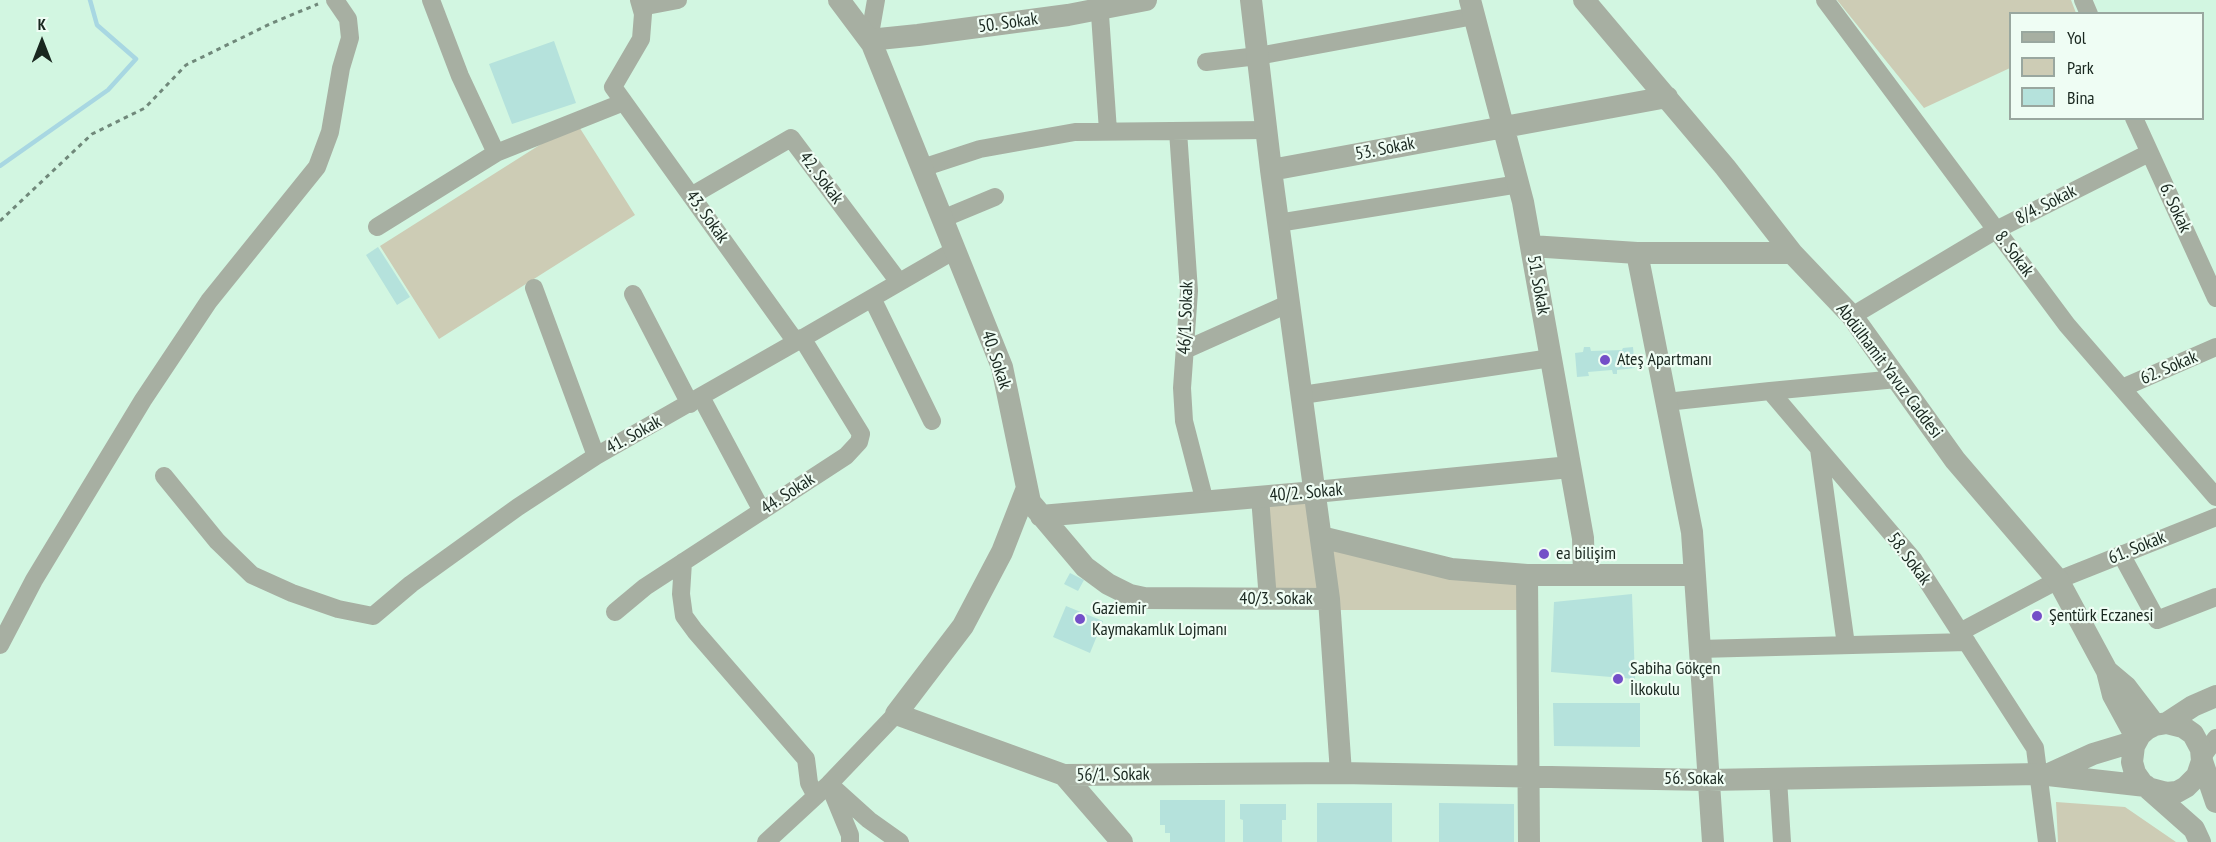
<!DOCTYPE html>
<html>
<head>
<meta charset="utf-8">
<style>
	body { margin:0 }
	#map { position:relative; width:2216px; height:842px; overflow:hidden; background:#d2f6e1; font-family:"PT Sans Narrow",sans-serif }
	canvas { display:block }
	.legend { position:absolute; left:2009px; top:12px; width:195px; height:108px; box-sizing:border-box; background:#effdf4; border:2px solid #99a79f; margin:0; padding:8px 10px; list-style:none; font-size:18px; color:#19271f }
	.legend li { display:flex; align-items:center; gap:12px; height:30px }
	.legend b { width:30px; border:2px solid #99a79f }
	.north { position:absolute; left:12px; top:12px; width:60px; height:60px; -webkit-text-stroke:4px #effdf4; paint-order:stroke; rotate:0deg; font-size:16px; font-weight:700; line-height:24px; text-align:center; color:#19271f }
	.north::after { content:''; display:block; margin:auto; width:21px; height:27px; background:#19271f; clip-path:polygon(50% 0,100% 100%,50% 72%,0 100%) }
</style>
</head>
<body>
<div id="map">
<canvas width="2216" height="842"></canvas>
<ul class="legend">
<li><b style="height:8px;background:#a7afa2"></b>Yol</li>
<li><b style="height:16px;background:#cdccb5"></b>Park</li>
<li><b style="height:16px;background:#b5e2dc"></b>Bina</li>
</ul>
<div class="north">K</div>
</div>
<script>
const context = document.querySelector('canvas').getContext('2d');
context.lineJoin = 'round';
function paint(path, color) {
  context.fillStyle = color;
  context.fill(path, 'evenodd');
}
function poly(rows) {
  const path = new Path2D();
  for (const r of rows) {
    path.moveTo(r[0], r[1]);
    for (let i = 2; i < r.length; i += 2) path.lineTo(r[i], r[i + 1]);
  }
  return path;
}
function strokePath(path, color, width, dash) {
  context.strokeStyle = color;
  context.lineWidth = width;
  context.lineCap = dash ? 'butt' : 'round';
  context.setLineDash(dash || []);
  context.stroke(path);
}
function label(font, color, halo, rows, align = 'center') {
  context.font = font + ' "PT Sans Narrow",sans-serif';
  context.lineWidth = 4.5;
  context.setLineDash([]);
  context.textBaseline = 'middle';
  context.strokeStyle = halo;
  context.fillStyle = color;
  for (const [text, x, y, turn = 0] of rows) {
    context.save();
    context.translate(x, y);
    context.rotate((+turn || 0) * Math.PI / 180);
    context.textAlign = isNaN(turn) ? turn : align;
    if (halo) context.strokeText(text, 0, 0);
    context.fillText(text, 0, 0);
    context.restore();
  }
}
paint(poly([
	[1837,0,2071,0,2076,13,2010,14,2010,68,1924,108],
	[576,122,635,215,439,339,380,246],
	[1315,492,1321,537,1527,575,1527,610,1329,610,1268,600,1260,497],
	[2056,802,2125,807,2176,842,2058,842]
]), '#cdccb5');
strokePath(poly([
	[0,166,108,90,136,59,97,25,90,0]
]), '#a8d7e2', 4.5);
paint(poly([
	[554,41,576,103,512,124,489,64],
	[378,247,410,297,397,305,366,255],
	[1584,347,1590,347,1591,351,1622,350,1623,348,1633,347,1635,368,1617,370,1617,374,1613,374,1612,370,1588,372,1589,376,1577,377,1575,353,1583,352],
	[1070,573,1084,580,1078,591,1064,584],
	[1632,594,1635,679,1551,672,1554,602],
	[1066,606,1103,621,1090,653,1053,637],
	[1553,703,1640,703,1640,747,1554,746],
	[1160,800,1225,800,1225,842,1170,842,1170,833,1165,833,1165,825,1160,825],
	[1317,803,1392,803,1392,842,1317,842],
	[1439,803,1514,804,1514,842,1439,842],
	[1240,804,1286,804,1286,820,1282,820,1282,842,1243,842,1243,820,1240,819]
]), '#b5e2dc');
strokePath(poly([
	[0,221,92,134,145,108,186,65,272,23,318,4]
]), '#70887a', 3, [4.5, 4.5]);
strokePath(poly([
	[431,0,460,76,496,153],
	[639,0,643,14,641,39,613,87,796,342,955,250],
	[1099,0,1108,131],
	[1825,0,2067,325,2216,497],
	[2083,0,2089,14],
	[641,7,678,0],
	[869,40,876,0],
	[1206,62,1258,56,1474,16],
	[2134,118,2216,298],
	[1178,131,1189,291,1182,388,1184,421,1205,502],
	[922,168,980,149,1075,132,1267,130],
	[691,196,791,138,899,282],
	[942,219,995,197],
	[1278,223,1519,184],
	[377,227,496,153,624,102],
	[534,288,596,456,796,342],
	[633,294,690,404],
	[872,298,932,421],
	[1852,316,1996,230,2149,153],
	[1185,350,1290,303],
	[2122,388,2216,347],
	[1770,391,1897,379],
	[1302,395,1551,358],
	[701,397,762,511],
	[1666,402,1770,391,1913,559,2035,748,2047,842],
	[1819,449,1846,645],
	[164,476,217,541,252,575,292,593,338,609,373,616,411,584,518,507,596,456],
	[1260,497,1268,600],
	[2121,554,2157,620,2216,597],
	[683,562,681,594,684,616,695,631,806,759,809,783,816,796],
	[615,612,645,587,846,456,859,442,861,434,802,338],
	[1960,632,2058,580,2216,517],
	[0,645,34,580,143,400,209,301,317,167,330,132,341,68,350,38,348,19,335,0],
	[1699,649,1967,642],
	[2202,757,2216,738],
	[1778,779,1782,842],
	[829,784,869,820,900,842],
	[831,789,850,835,850,842],
	[766,842,829,784,896,714]
]), '#a7afa2', 18);
strokePath(poly([
	[839,0,872,44,1002,367,1030,502,1085,567,1108,584,1130,595,1144,598,1329,599,1341,773],
	[1251,0,1271,170,1667,97],
	[1470,0,1523,202,1583,538,1584,575],
	[1584,0,1725,167,1792,253,1852,316,1955,460,2058,580,2107,671,2113,695,2137,739],
	[869,40,918,35,1068,15,1146,0],
	[1271,170,1329,599],
	[1531,246,1637,253],
	[1027,488,1002,552,963,626,896,714,1064,775,1341,773,1708,780,2039,774,2146,786],
	[1041,516,1315,492,1570,467],
	[1321,537,1451,569,1527,575],
	[2107,671,2126,687,2155,725],
	[2167,723,2193,706,2216,696],
	[2202,761,2216,802],
	[2049,774,2093,754,2136,741],
	[1064,775,1122,842],
	[2151,789,2166,793,2177,792,2186,787,2197,776,2202,761,2201,749,2193,734,2183,727,2167,723,2155,725,2147,729,2140,735,2134,746,2132,762,2135,773,2142,783,2194,829,2200,842],
	[1529,842,1527,575,1694,575],
	[1713,842,1692,532,1637,253,1792,253]
]), '#a7afa2', 22);
for (const [x, y, r, color] of [
	[1605,360,6,"#744fc8"],
	[1544,554,6,"#744fc8"],
	[2037,616,6,"#744fc8"],
	[1080,619,6,"#744fc8"],
	[1618,679,6,"#744fc8"]
]) {
  const dot = new Path2D();
  dot.arc(x, y, r, 0, 2 * Math.PI);
  context.fillStyle = color;
  context.fill(dot);
  strokePath(dot, '#effdf4', 2);
}
label('18px', '#19271f', '#effdf4', [
	["50. Sokak",1008,23,-8],
	["53. Sokak",1385,149,-11],
	["42. Sokak",821,178,53],
	["8/4. Sokak",2046,205,-27],
	["6. Sokak",2175,208,65],
	["43. Sokak",707,217,54],
	["8. Sokak",2014,254,53],
	["51. Sokak",1538,285,80],
	["46/1. Sokak",1186,318,-88],
	["40. Sokak",996,360,72],
	["62. Sokak",2169,368,-23],
	["Abdülhamit Yavuz Caddesi",1889,371,53],
	["41. Sokak",634,435,-29],
	["40/2. Sokak",1306,493,-5],
	["44. Sokak",788,494,-33],
	["61. Sokak",2137,548,-22],
	["58. Sokak",1909,559,53],
	["40/3. Sokak",1276,599],
	["56/1. Sokak",1113,775,-1],
	["56. Sokak",1694,779]
]);
label('18px', '#19271f', '#effdf4', [
	["Ateş Apartmanı",1617,360],
	["ea bilişim",1556,554],
	["Gaziemir",1092,609],
	["Kaymakamlık Lojmanı",1092,630],
	["Şentürk Eczanesi",2049,616],
	["Sabiha Gökçen",1630,669],
	["İlkokulu",1630,690]
], 'left');
</script>
</body>
</html>
